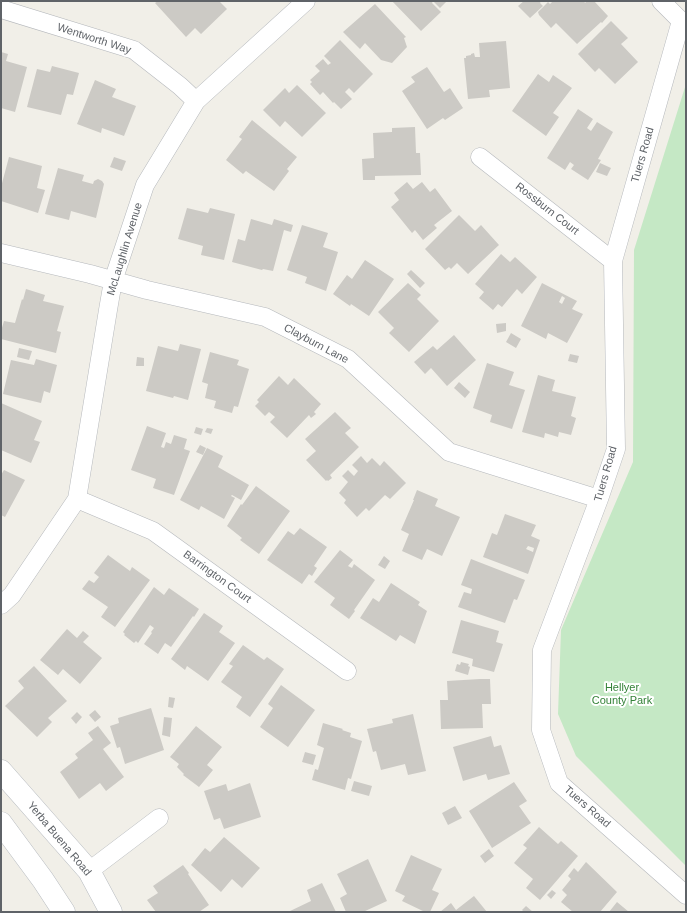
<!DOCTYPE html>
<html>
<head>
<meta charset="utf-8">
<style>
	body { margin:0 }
	#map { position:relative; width:687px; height:913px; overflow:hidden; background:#f1efe8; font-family:Helvetica,sans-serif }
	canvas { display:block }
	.frame { position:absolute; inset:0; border:2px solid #5f6368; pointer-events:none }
</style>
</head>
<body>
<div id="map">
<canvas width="687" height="913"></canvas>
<div class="frame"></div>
</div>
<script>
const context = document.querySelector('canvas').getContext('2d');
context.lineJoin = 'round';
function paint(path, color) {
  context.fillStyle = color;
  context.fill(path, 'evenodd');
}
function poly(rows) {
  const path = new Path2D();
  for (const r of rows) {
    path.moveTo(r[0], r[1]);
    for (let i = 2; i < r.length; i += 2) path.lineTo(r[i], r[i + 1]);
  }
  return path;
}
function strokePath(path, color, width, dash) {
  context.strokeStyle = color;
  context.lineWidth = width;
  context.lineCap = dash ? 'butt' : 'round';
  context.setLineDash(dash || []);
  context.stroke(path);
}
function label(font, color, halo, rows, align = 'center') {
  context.font = font + ' Helvetica,sans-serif';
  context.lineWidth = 4;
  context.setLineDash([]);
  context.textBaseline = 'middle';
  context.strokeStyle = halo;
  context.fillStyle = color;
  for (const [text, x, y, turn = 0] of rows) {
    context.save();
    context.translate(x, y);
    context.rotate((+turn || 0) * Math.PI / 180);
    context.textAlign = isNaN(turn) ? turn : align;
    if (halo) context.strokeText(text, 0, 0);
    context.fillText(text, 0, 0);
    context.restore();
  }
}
paint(poly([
	[686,84,686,866,576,756,558,714,561,630,633,462,634,250]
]), '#c5e8c5');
paint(poly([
	[158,1,219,1,227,9,201,34,195,28,186,37,155,3],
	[392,1,447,1,440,8,433,1,432,3,441,12,421,31],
	[524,1,541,1,540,3,543,6,530,18,518,6],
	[553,1,584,1,585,3,587,1,594,1,608,16,602,23,601,22,577,44,556,23,551,28,539,15,538,12,548,2,550,4],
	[375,4,406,37,404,38,407,47,392,63,381,60,365,43,360,49,343,32],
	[611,21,628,38,621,44,638,62,615,84,599,68,595,72,578,54],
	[340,40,373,74,354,93,349,88,345,92,352,99,341,109,334,102,333,103,323,92,320,95,310,84,312,82,310,80,320,71,315,66,323,59,328,65,331,63,324,56],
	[506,41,510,88,489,90,490,97,468,99,464,58,466,58,466,56,471,55,471,54,474,53,475,57,480,57,479,43],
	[1,52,8,54,6,61,27,67,15,112,1,108],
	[52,66,79,73,73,95,67,94,61,115,27,107,37,69,50,72],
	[427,67,444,92,450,88,463,108,445,120,443,118,427,129,402,91,415,82,411,77],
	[538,74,549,82,553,75,572,88,553,113,559,117,546,136,512,111],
	[95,80,116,89,112,97,136,106,124,136,102,128,101,133,77,124],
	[297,85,326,113,302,137,285,121,280,127,263,110,285,88,289,93],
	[578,109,593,119,587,128,591,131,597,122,613,132,598,159,601,160,588,180,571,169,574,165,570,162,565,170,547,158],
	[252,120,297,157,287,169,289,171,274,191,246,171,243,174,226,160,242,139,239,137],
	[415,127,416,153,420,153,421,175,375,176,375,180,363,180,362,159,374,158,373,133,392,132,392,128],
	[9,157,42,166,37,188,45,190,38,213,1,201,1,187],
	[114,157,126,161,122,171,110,167],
	[600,163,611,168,607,176,596,172],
	[58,168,84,175,82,181,93,184,94,181,98,179,102,181,104,184,96,218,71,211,69,220,45,214],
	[407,182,413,189,422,182,430,192,435,188,452,211,434,225,437,228,423,240,415,230,412,233,391,207,399,200,394,193],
	[187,208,208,213,210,208,235,214,224,260,201,255,203,246,178,239],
	[459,215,475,231,481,225,499,245,468,274,457,263,451,269,449,267,445,270,425,249],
	[251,219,272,225,274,219,293,225,291,232,284,230,273,271,263,269,262,270,232,262,238,239,245,241],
	[302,225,328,233,323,247,338,252,326,291,305,283,307,277,287,270],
	[501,254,510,262,515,257,537,277,522,294,517,289,502,307,498,304,493,310,479,298,484,292,475,284],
	[365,260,394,279,369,316,351,304,350,306,333,294,347,275,352,279],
	[411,270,425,283,420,288,407,274],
	[408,283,421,295,417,299,439,321,409,352,389,333,394,328,378,312],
	[542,283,577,301,572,309,583,314,567,343,548,333,546,339,521,326],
	[562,296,565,298,562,304,559,302],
	[26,289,45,295,43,301,64,306,57,331,61,332,56,353,1,339,1,331,4,321,15,323,22,299,23,300],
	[506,323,506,331,497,333,496,324],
	[511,333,521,339,516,348,506,342],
	[454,335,476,360,447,386,431,368,425,374,414,362,433,346,437,350],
	[180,344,201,349,188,400,174,396,173,398,146,391,158,346,178,351],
	[19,348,32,351,29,360,17,357],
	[210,352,239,360,237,365,249,369,238,407,234,406,232,413,214,408,216,401,205,398,208,384,202,382],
	[570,354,579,356,577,363,568,361],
	[137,357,144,358,144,366,136,366],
	[36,359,57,365,50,393,44,391,41,403,3,394,11,360,34,365],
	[487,363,514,372,509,385,525,390,512,429,490,422,492,415,473,408],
	[538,375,555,380,552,391,576,397,571,416,576,418,571,435,559,432,558,437,545,433,544,438,522,432],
	[279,376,288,385,294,378,321,404,314,412,316,414,311,418,309,415,287,438,270,422,275,417,269,412,265,416,255,406,259,402,257,400],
	[459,382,470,392,465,398,454,388],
	[1,403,42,421,34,440,40,442,31,463,1,450],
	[335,412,351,428,345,433,359,447,330,475,332,478,328,481,327,480,326,481,306,460,316,451,305,439],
	[147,426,166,433,161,447,164,448,166,442,171,444,174,435,187,439,184,449,190,451,174,495,153,488,156,479,131,470],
	[196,427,203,429,201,435,194,433],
	[207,428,213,429,211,434,205,432],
	[200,445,206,448,203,455,196,452],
	[207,448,223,456,218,467,249,485,241,500,232,495,231,496,235,498,224,519,201,506,199,510,180,500],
	[361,456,367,463,372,458,380,466,384,461,406,483,390,499,385,495,369,511,366,508,357,517,344,503,346,500,339,493,348,482,342,476,348,470,354,476,358,471,352,465],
	[4,470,25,480,5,517,1,515,1,475],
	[256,486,290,511,259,554,240,540,242,538,227,526,241,504,242,505],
	[417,490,438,499,435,506,460,517,442,556,427,549,422,560,402,551,409,534,401,530,414,500,413,500],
	[505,514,536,525,531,536,540,540,528,574,483,557,492,533,497,535],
	[528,546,534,548,533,552,526,549],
	[300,528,327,547,314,566,317,568,312,576,309,574,302,584,267,560,288,531,294,535],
	[340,550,353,560,348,566,352,568,354,564,375,580,354,610,355,611,349,619,330,605,335,598,314,582],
	[108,555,130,571,132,567,150,580,115,627,101,617,108,607,82,589,89,580,94,583,99,577,94,573],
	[384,556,390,561,385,569,378,565],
	[471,559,525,580,517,600,514,599,505,623,458,607,464,592,471,594,472,589,461,585],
	[391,583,420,602,418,605,427,611,415,644,400,635,396,641,360,618,373,598,379,602],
	[154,587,164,595,169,588,199,609,194,617,193,616,171,647,165,643,158,654,144,644,152,633,151,632,154,628,150,625,138,643,136,641,134,643,124,635,125,634,123,632],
	[204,613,223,626,219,632,235,643,208,681,187,666,185,670,171,659],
	[461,620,499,631,496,642,503,644,494,672,472,666,473,659,452,653],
	[67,629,77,638,83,631,89,636,83,642,102,658,80,684,63,669,58,675,40,660],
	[243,645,264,660,267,657,284,669,250,717,236,707,242,697,221,682,233,666,229,664],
	[461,662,469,664,468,666,470,667,468,675,455,671,457,664,460,665],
	[34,666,67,701,48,718,52,722,37,737,5,706,24,688,18,681],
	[480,679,490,679,491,704,482,704,483,728,441,729,440,700,448,700,447,681],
	[281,685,315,710,288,747,260,727,273,708,268,704],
	[169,697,175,698,173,708,168,707],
	[151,708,164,750,125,764,120,747,117,748,110,726,119,723,118,718],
	[95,710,101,717,95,722,89,715],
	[77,712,82,717,76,724,71,718],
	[413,714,426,771,408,775,405,764,381,770,376,751,373,752,367,729,393,723,392,719],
	[164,717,172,718,170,737,162,735],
	[323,723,343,729,342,730,351,733,350,737,362,741,351,779,348,778,345,790,312,780,315,769,318,770,324,748,317,745],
	[98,726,111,743,103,749,124,777,106,791,100,783,79,799,60,772,78,758,75,754,93,740,88,733],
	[196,726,222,747,207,765,213,770,199,787,183,775,184,774,177,767,179,764,170,757],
	[491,736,494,747,501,745,510,774,488,780,486,774,463,781,453,747],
	[305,752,316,755,313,765,302,762],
	[354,781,372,786,369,796,351,791],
	[514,782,527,801,519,806,531,823,492,848,469,811],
	[250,783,261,817,224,829,220,818,214,820,204,791,226,784,228,791],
	[455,806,462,818,448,825,442,813],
	[539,827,558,844,561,841,578,856,540,900,526,888,533,879,514,863,527,848,523,845],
	[224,837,260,868,242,888,232,879,221,892,191,865,205,848,210,852],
	[489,849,494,856,485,863,480,856],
	[411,855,442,869,432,890,439,893,430,912,425,912,402,901,405,896,395,891],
	[368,859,387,901,363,912,346,912,340,898,347,894,337,874],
	[586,862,617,892,600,912,573,912,561,902,567,895,562,890,571,879,568,876,574,868,578,872],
	[183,865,189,873,188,874,209,905,199,912,156,912,147,900,158,893,153,886],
	[322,883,336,912,288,912,311,901,307,890],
	[552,890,556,893,551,899,547,895],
	[474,896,487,912,440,912,451,903,456,910],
	[617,902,629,912,609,912],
	[526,906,533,912,524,912,522,910]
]), '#cccac5');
const minor = poly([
	[661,1,681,21,613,261,616,449,599,499,542,650,541,730,559,783,686,895],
	[1,9,134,50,180,86,196,101],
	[480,157,613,261],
	[1,253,90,274,147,290,265,317,348,359,449,452,599,499],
	[77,499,153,531,347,671],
	[1,605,12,595,77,499,108,310,113,281,145,185,196,101,306,1],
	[89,871,159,818]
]);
const secondary = poly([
	[1,771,89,871,111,912],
	[1,823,43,880,64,912]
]);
strokePath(minor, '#b5b8bc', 19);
strokePath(secondary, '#b6babf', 23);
strokePath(minor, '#fff', 18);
strokePath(secondary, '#fff', 22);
label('11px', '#5f6368', '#fff', [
	["Wentworth Way",94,39,18],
	["Tuers Road",643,155,-74],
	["Rossburn Court",547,209,38],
	["McLaughlin Avenue",125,249,-73],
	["Clayburn Lane",316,344,28],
	["Tuers Road",606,474,-74],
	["Barrington Court",217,577,36],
	["Tuers Road",587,807,41],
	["Yerba Buena Road",59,839,50]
]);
label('11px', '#348238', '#fff', [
	["Hellyer",622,688],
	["County Park",622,701]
]);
</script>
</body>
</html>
